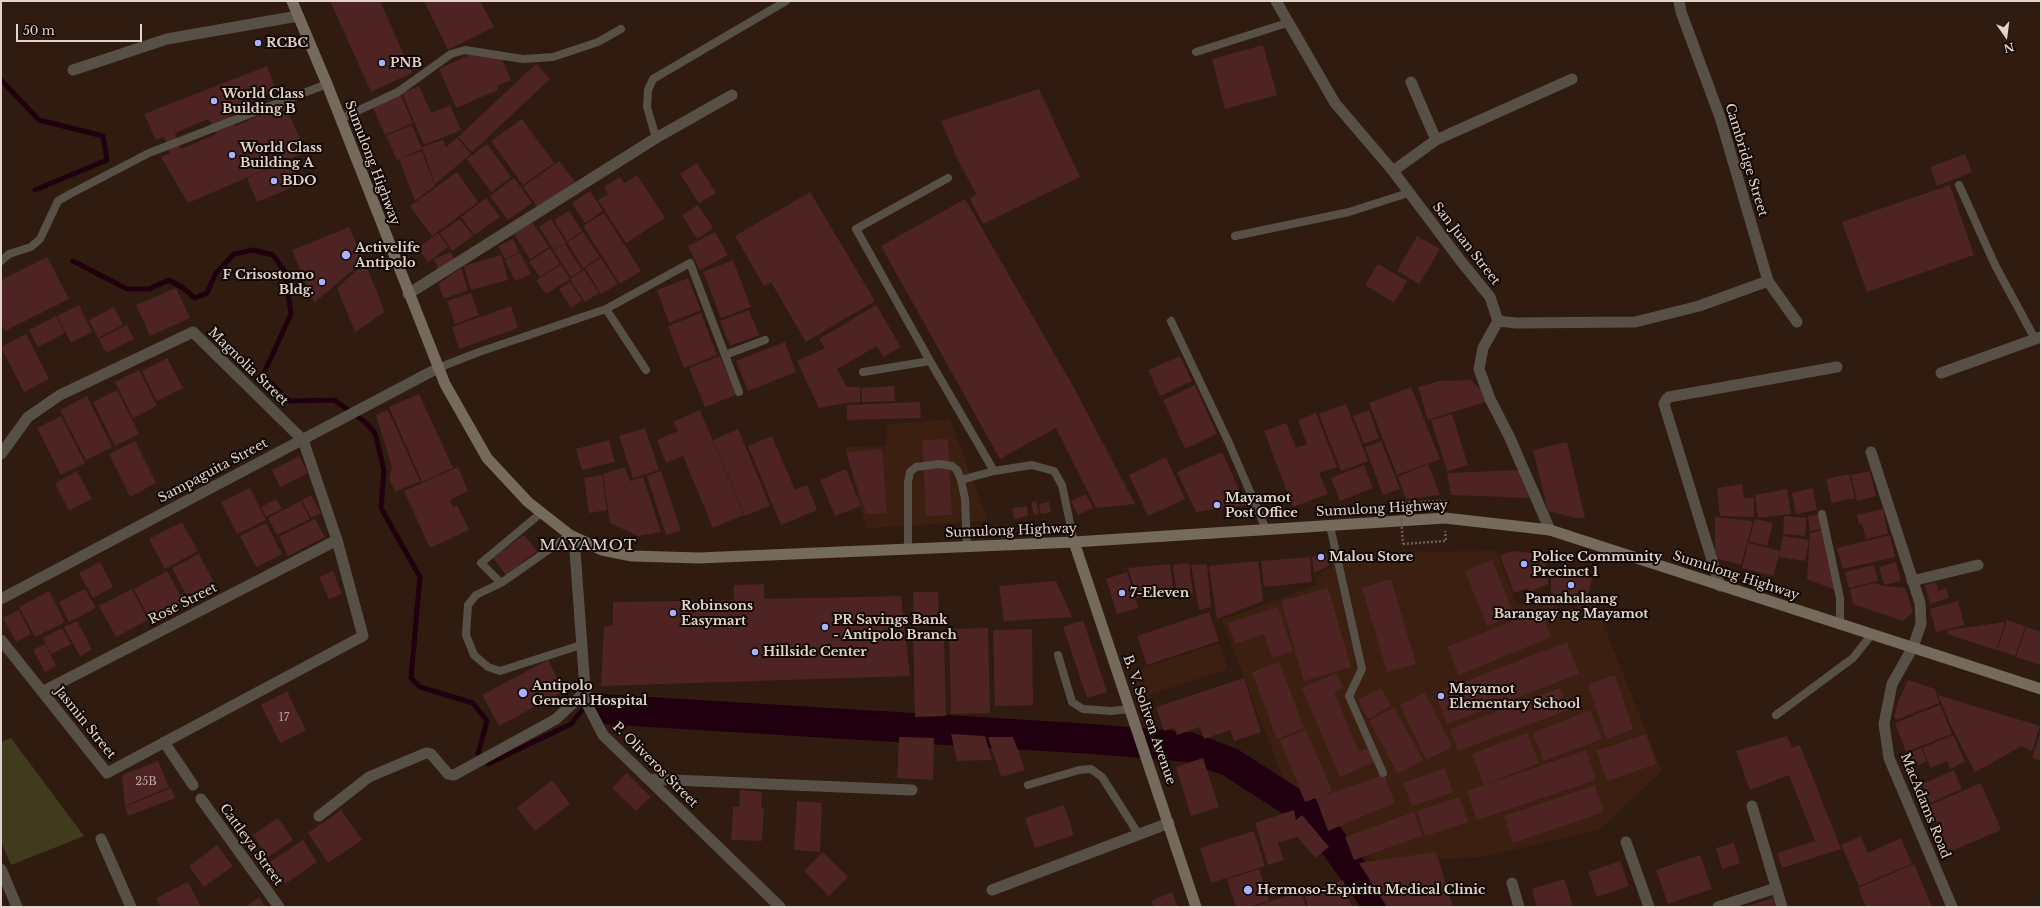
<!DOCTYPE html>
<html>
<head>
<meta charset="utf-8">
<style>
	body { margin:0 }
	#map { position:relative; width:2042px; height:908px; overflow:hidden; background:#301b10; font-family:"Libre Baskerville",serif }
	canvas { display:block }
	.frame { position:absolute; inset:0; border:2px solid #e2d3cc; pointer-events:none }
	.north { position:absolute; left:1986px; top:16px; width:40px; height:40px; -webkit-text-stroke:3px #110804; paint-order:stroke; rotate:166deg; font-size:11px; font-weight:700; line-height:16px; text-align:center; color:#e2d3cc }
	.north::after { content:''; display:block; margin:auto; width:14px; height:18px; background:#e2d3cc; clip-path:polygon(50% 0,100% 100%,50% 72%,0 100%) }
	.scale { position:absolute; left:16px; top:24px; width:126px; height:18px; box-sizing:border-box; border:2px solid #e2d3cc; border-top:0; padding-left:5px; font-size:12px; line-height:14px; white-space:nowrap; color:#e2d3cc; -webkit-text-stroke:3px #110804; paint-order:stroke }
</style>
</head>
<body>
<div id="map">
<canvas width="2042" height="908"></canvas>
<div class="frame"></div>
<div class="north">N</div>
<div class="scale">50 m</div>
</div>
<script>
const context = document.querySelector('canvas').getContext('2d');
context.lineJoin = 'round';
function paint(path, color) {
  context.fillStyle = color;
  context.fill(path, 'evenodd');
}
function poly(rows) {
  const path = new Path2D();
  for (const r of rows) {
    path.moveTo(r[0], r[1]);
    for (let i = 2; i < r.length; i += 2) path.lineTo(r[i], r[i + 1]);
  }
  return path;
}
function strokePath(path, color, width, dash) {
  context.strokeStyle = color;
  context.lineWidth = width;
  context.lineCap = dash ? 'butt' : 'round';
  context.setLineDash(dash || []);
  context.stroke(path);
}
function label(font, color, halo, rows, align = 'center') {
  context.font = font + ' "Libre Baskerville",serif';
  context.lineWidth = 4;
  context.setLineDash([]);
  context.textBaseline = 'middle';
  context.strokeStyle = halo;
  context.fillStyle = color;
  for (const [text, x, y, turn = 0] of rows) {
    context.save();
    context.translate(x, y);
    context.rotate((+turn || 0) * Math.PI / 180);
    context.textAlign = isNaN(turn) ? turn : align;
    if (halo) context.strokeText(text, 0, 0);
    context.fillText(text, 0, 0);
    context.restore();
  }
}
paint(poly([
	[950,419,988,521,866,528,845,447,887,446,886,425],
	[1496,551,1517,606,1552,597,1559,612,1594,601,1662,771,1599,830,1482,857,1377,862,1287,788,1222,620,1317,585,1315,576,1332,566,1330,552],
	[1219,643,1228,669,1142,697,1133,671]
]), '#3b2012');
paint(poly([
	[11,738,84,836,11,865,1,842,1,742]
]), '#403b1c');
strokePath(poly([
	[1,80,39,120,103,136,107,160,35,190],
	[73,261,127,289,149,289,169,280,183,288,195,298,207,293,216,273,234,254,253,250,273,255,285,272,291,314,263,375,289,401,334,400,365,422,375,433,384,470,381,508,420,577,411,678,420,687,473,703,487,721,478,754],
	[488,764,571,724,583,709]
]), '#20000f', 5);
strokePath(poly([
	[600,709,1093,739,1189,747,1230,762,1314,816,1379,907]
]), '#20000f', 30);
paint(poly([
	[330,1,380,1,412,73,371,92],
	[424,1,480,1,494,27,448,50],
	[1263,45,1277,95,1225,109,1212,59],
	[476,52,502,59,511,80,497,86,498,90,456,108,439,69],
	[536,64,550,79,472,152,458,137],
	[267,66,276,91,228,111,235,126,285,105,306,152,188,203,161,157,170,153,164,137,156,140,144,114],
	[209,119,216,134,181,149,175,133],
	[419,86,431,113,450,105,461,130,424,145,402,93],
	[1039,89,1080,177,983,224,970,199,976,194,956,156,941,121],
	[400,94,413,123,385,135,372,106],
	[522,119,554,163,523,185,491,141],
	[412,125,422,149,397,160,386,136],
	[457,138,471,154,435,184,422,147,443,140,446,147],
	[487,144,511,177,491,192,467,159],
	[422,151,435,186,415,201,399,159],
	[1965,154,1972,172,1937,186,1930,167],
	[291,160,301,184,257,202,247,178],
	[559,161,575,182,539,209,523,187],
	[697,163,716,193,699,203,680,174],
	[457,172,478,202,432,236,410,206],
	[637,175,665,218,626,243,598,200,608,194,604,187,620,177,624,183],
	[514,178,532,203,508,220,490,196],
	[1950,185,1974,255,1867,292,1842,222],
	[590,191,603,211,585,223,572,203],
	[810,192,875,301,806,342,771,282,764,286,735,236],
	[486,198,500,217,474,235,461,217],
	[965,199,1073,386,1135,504,1096,508,1056,428,1000,459,881,246],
	[698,205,713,228,697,239,682,215],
	[569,211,582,231,567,241,554,220],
	[604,213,641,271,620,284,583,226],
	[460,219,473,236,452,251,440,233],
	[551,219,566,243,554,250,539,227],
	[532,222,549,247,530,259,514,234],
	[349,227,364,261,314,303,292,250],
	[583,232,600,257,583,268,567,242],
	[715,232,728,255,700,270,688,246],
	[438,233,448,247,428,262,418,248],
	[1417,236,1440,249,1419,284,1397,271],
	[513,239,519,252,505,259,498,246],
	[565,244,582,270,571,277,554,251],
	[550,248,560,264,540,277,529,262],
	[451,252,455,262,438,269,434,259],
	[520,253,531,274,515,281,505,260],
	[501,255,508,280,471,290,464,266],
	[47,257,69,299,5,331,1,324,1,280],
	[601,258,618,284,601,294,585,268],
	[733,260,751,307,721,318,703,272],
	[365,263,385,312,355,332,337,288],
	[1378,264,1407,281,1394,303,1365,285],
	[561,265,570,279,546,294,536,280],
	[461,268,468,290,444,299,438,284],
	[584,270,599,293,585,302,570,279],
	[688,278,701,310,669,323,657,290],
	[570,282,582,300,571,308,559,289],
	[176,288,190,318,150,336,136,305],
	[471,293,479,315,455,324,447,301],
	[79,305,92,332,71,343,57,316],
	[876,305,901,347,883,357,877,346,837,369,847,387,860,387,860,402,846,403,819,408,797,361,825,348,819,339],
	[511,306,518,328,459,349,452,327],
	[114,307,123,325,98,338,89,320],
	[749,310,759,335,730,346,720,321],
	[701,313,717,355,684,368,668,326],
	[56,316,65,333,38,347,29,330],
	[127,325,134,339,106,353,99,339],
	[26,334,49,379,24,392,1,347],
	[785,342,796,372,748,391,736,361],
	[720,356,736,395,705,407,689,368],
	[1180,356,1192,381,1160,396,1148,370],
	[167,358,183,388,157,401,142,371],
	[139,370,157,406,133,418,115,382],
	[1471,380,1481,390,1485,402,1428,420,1418,387,1439,381],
	[1195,385,1217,434,1185,449,1163,400],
	[894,386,895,401,862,402,861,388],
	[1411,387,1440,459,1397,475,1369,403],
	[117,390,139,434,115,446,93,402],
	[419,394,453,468,422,482,389,407],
	[87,396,112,447,86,460,60,410],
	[920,402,921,418,847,420,847,405],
	[1346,404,1368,461,1341,471,1319,414],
	[388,410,420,481,395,492,389,478,392,467,376,415],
	[700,410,744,515,713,528,683,456,666,463,657,440,678,431,673,422],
	[1369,410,1379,438,1364,444,1353,416],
	[1316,413,1337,467,1319,473,1328,494,1293,507,1264,431,1286,423,1296,448,1307,444,1298,420],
	[1452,414,1468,465,1447,471,1431,420],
	[61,416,85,463,61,475,37,428],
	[645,428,659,470,633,478,619,436],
	[738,429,770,506,745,516,713,440],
	[772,436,795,490,807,485,817,510,781,525,748,446],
	[948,439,952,515,926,516,922,440],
	[609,440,615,462,582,470,576,449],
	[135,441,156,483,130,497,109,454],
	[1381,441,1400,489,1383,495,1365,447],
	[1567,442,1585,518,1576,518,1548,511,1533,450],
	[882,449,887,513,866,514,846,452],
	[1222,452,1246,505,1196,512,1177,472],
	[299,456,308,473,280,487,272,470],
	[1166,457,1185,499,1148,516,1129,475],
	[1428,464,1440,495,1406,499,1398,477],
	[1364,465,1373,488,1340,501,1331,478],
	[458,467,468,491,450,500,453,507,457,505,469,530,430,548,404,491],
	[625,467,630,481,643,477,661,532,638,536,610,523,603,474],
	[846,469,861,506,835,516,820,480],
	[1520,470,1533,498,1451,495,1447,473],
	[77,471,92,499,69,511,55,483],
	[661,471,681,531,666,535,647,476],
	[1870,471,1876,496,1857,501,1851,475],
	[1849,474,1855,498,1832,503,1826,479],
	[602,475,607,510,589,513,584,478],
	[1742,484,1744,498,1754,498,1754,517,1720,516,1717,488],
	[250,488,266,520,237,534,221,502],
	[1813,488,1817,510,1796,514,1792,493],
	[1787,489,1791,514,1758,518,1755,495],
	[1086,494,1093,508,1078,515,1071,501],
	[311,495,321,513,311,518,302,500],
	[276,499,282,509,266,517,261,507],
	[301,501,310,519,277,535,268,518],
	[1036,501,1039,514,1034,515,1031,503],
	[1049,502,1051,512,1041,514,1039,504],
	[1027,506,1028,516,1014,519,1012,508],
	[1883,509,1888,534,1866,539,1862,523,1859,524,1857,515],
	[1821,514,1824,529,1810,531,1808,516],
	[1784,516,1807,518,1805,536,1783,534],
	[1715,517,1753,521,1741,565,1715,558],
	[315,519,325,537,288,556,279,537],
	[1755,519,1773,523,1767,546,1749,541],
	[182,522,198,551,165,569,149,539],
	[266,523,282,554,256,567,240,536],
	[1823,530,1835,590,1807,579,1810,533],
	[524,535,537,551,506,575,493,558],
	[1890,535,1895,557,1843,569,1837,548],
	[1783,536,1809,540,1805,561,1779,557],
	[1748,543,1780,551,1773,576,1742,568],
	[1513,551,1542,554,1548,573,1548,584,1530,592,1528,588,1514,593,1500,555],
	[1327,553,1329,566,1314,573,1312,557],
	[199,554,216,586,189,600,172,568],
	[1310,557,1312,582,1264,587,1261,561],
	[1492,560,1514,615,1487,626,1465,571],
	[1258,561,1263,601,1217,619,1209,566],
	[100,562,113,587,93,598,79,573],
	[1896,562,1901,581,1884,585,1879,567],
	[1189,563,1193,593,1177,595,1173,565],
	[1170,564,1174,595,1137,598,1128,568],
	[1207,564,1211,607,1199,610,1191,565],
	[1874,565,1878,581,1849,588,1845,572],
	[1551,570,1592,578,1587,599,1560,606,1551,592],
	[167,571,184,602,150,620,134,589],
	[333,571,342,594,329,599,319,577],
	[1127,572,1138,608,1117,614,1106,579],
	[1391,579,1416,664,1387,672,1362,588],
	[1056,581,1072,617,1004,621,999,586],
	[1936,582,1938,591,1946,588,1949,598,1930,604,1925,585],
	[1875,583,1883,586,1905,588,1913,612,1903,621,1853,604,1850,589],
	[764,584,764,599,901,596,910,676,601,686,604,627,613,625,613,602,734,600,734,585],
	[1328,588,1351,667,1304,681,1281,601],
	[85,589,96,608,69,622,59,602],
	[132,589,148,620,116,637,99,606],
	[49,591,65,622,35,637,19,607],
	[913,592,938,592,939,623,914,624],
	[1958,601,1964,625,1936,632,1930,609],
	[1278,607,1293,651,1272,658,1264,634,1235,644,1228,623],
	[19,610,31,634,16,642,3,618],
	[1540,610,1551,637,1459,675,1447,647],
	[1209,612,1219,641,1147,665,1137,636],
	[1083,620,1107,692,1087,698,1063,627],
	[2007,620,2025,626,2015,656,1997,650],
	[77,621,92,650,80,656,64,627],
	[2005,622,1996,650,1947,634,1949,630],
	[2026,627,2041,632,2041,665,2016,657],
	[62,628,71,644,51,654,43,638],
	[988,628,990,713,951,714,949,629],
	[1032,629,1033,705,995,706,993,630],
	[913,633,944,633,946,716,915,717],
	[1567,642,1579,674,1447,724,1435,693],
	[45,644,56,666,45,672,33,650],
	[548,660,564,691,499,726,482,695],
	[1279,662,1304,728,1277,739,1252,672],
	[1337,673,1343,688,1334,692,1359,752,1368,748,1375,762,1340,777,1302,688],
	[1615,675,1633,729,1606,739,1588,684],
	[1244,678,1261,732,1234,741,1230,730,1204,739,1200,727,1177,735,1174,727,1164,731,1156,707],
	[1908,680,1935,689,1939,703,1896,720,1894,716,1898,702],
	[1381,688,1391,706,1368,719,1358,700],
	[1560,688,1568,710,1458,751,1450,729],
	[287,691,306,730,280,743,261,705],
	[1425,693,1452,747,1426,760,1400,705],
	[1938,695,2040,726,2032,751,2022,746,1975,772,1951,726],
	[1940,705,1952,734,1906,752,1895,723],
	[1394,707,1423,760,1398,774,1369,721],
	[1590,710,1602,739,1544,761,1533,733],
	[1306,730,1332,791,1319,797,1384,775,1395,803,1328,831,1316,798,1305,802,1280,740],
	[2041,731,2041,761,2032,758],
	[1527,733,1539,763,1484,785,1472,754],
	[951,734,985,736,992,760,957,761],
	[1646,734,1656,764,1607,781,1596,751],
	[1953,735,1965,762,1950,769,1947,761,1931,768,1922,748],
	[1787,736,1792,748,1800,745,1841,849,1782,868,1777,853,1815,841,1789,775,1750,790,1736,751],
	[899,737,934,738,933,780,897,778],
	[988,737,1013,737,1025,770,1001,777],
	[1921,748,1927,761,1911,768,1905,755],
	[1586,750,1596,780,1477,820,1467,791],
	[1203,758,1219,807,1191,816,1176,767],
	[158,761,169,787,125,806,122,775],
	[1445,768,1453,792,1412,806,1403,783],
	[1954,770,1962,789,1930,803,1922,784],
	[627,773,651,797,636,811,612,788],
	[552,780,570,804,535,831,517,808],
	[1981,783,2001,830,1949,852,1930,805],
	[1595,785,1604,812,1513,843,1504,816],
	[171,788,175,798,128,816,125,807],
	[740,790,762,792,761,808,764,809,762,841,731,840,733,807,739,807],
	[1459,797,1468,822,1425,836,1417,811],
	[797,801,822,803,820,852,794,850],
	[1064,805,1074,835,1035,848,1025,818],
	[341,810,362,840,328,863,308,833],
	[1294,810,1296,820,1302,815,1329,847,1315,858,1297,837,1278,843,1284,860,1268,865,1255,823],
	[1414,812,1422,836,1354,860,1345,837],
	[278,818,293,840,268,857,253,835],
	[1254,831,1265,866,1211,883,1200,848],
	[1861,836,1868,853,1901,838,1912,864,1859,886,1841,845],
	[303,840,317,862,285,884,270,862],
	[1734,843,1740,863,1722,869,1716,848],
	[217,845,233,866,204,887,189,866],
	[823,852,848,877,829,896,804,871],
	[1436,852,1453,907,1387,907,1359,863],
	[1700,855,1712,889,1668,904,1656,870],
	[1620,861,1629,886,1597,897,1588,872],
	[1914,864,1932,907,1866,907,1858,888],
	[1259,869,1269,901,1249,907,1236,907,1227,879],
	[1564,879,1573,905,1566,907,1537,907,1532,889],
	[1343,880,1352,907,1308,907,1304,893],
	[188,882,201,907,160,907,156,898],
	[1301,891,1306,907,1254,907],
	[1172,892,1178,907,1154,907,1151,901],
	[259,897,266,907,246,907],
	[1773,898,1775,907,1744,907]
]), '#4d2323');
strokePath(poly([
	[1400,503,1445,501,1445,504],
	[1403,544,1446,541,1445,531]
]), '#6f5c53', 2.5, [2, 2]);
strokePath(poly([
	[1196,52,1287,23],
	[340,119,398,92,451,54,465,50,523,59,553,57,598,42,621,29],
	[656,138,647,107,648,90,653,79,786,1],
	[948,178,856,229,930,361,994,471],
	[1959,185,1995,265,2035,339],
	[1235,236,1349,212,1408,193],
	[1,261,9,254,31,247,40,239,58,201,70,194,149,153,327,84],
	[606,309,646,370],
	[1171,321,1229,443,1266,529],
	[725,355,739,392],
	[438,368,479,352,606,309,690,263,725,355,765,340],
	[863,372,930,361],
	[961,480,994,471,1032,465,1054,471,1062,485,1074,542],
	[1822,514,1840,598,1840,623],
	[1330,526,1362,669,1349,696,1383,773],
	[570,535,501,583,476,595,468,605,466,635,474,655,488,667,500,671,581,645],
	[908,549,908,482,910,472,916,467,939,464,952,466,957,470,961,480,965,499,967,547],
	[501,583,481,563,541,513],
	[1058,655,1072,702,1083,709,1111,711,1131,709],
	[1776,715,1853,658,1872,634],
	[1028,785,1079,770,1091,769,1102,777,1139,835]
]), '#575047', 8);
strokePath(poly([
	[1276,1,1335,103,1393,171,1460,260,1490,297,1498,321,1483,348,1479,369,1490,399,1509,436,1550,530],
	[1679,1,1681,12,1720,117,1768,281,1797,322],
	[73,70,167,39,298,16],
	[1411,82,1436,140],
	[1393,171,1436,140,1572,79],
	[408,294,656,138,732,95],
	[1498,321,1516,323,1635,322,1699,306,1768,281],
	[1941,373,2041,337],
	[1871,452,1920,603,1921,624,1913,647,1892,684,1884,724,1889,758,1952,907],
	[1,454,28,417,60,395,193,332,303,440,337,540,363,636,107,773,1,640],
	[574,537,586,702,603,735,780,907],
	[1912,581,1978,565],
	[1720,586,1664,404,1666,400,1669,397,1837,367],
	[1,599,438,368],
	[42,692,337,540],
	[164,742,193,785],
	[649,779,912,790],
	[201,799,279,907],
	[1752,806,1782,907],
	[319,816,369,777,426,753,431,754,448,774,454,775,556,719,584,693],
	[101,839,131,907],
	[1626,842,1649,907],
	[1,869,17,907],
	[1512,883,1519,907],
	[992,890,1169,823],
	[1718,907,1776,888]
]), '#575047', 11);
strokePath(poly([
	[292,1,327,84,445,384,487,458,528,502,570,535,602,550,632,556,699,558,1074,542,1445,518,1550,530,2041,689],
	[1074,542,1196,907]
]), '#766a5c', 11);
strokePath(poly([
	[1400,503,1403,544]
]), '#6f5c53', 2.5, [2, 2]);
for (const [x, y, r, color] of [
	[258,43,4,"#a7b1fc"],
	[382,63,4,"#a7b1fc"],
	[214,101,4,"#a7b1fc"],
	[232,155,4,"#a7b1fc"],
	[274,181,4,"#a7b1fc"],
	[346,255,5,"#a7b1fc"],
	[322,282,4,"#a7b1fc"],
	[1217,505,4,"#a7b1fc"],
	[1321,557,4,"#a7b1fc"],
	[1524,564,4,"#a7b1fc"],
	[1571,585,4,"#a7b1fc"],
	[1122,593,4,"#a7b1fc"],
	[673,613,4,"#a7b1fc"],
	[825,627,4,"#a7b1fc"],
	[755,652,4,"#a7b1fc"],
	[523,693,5,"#a7b1fc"],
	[1441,696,4,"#a7b1fc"],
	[1248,890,5,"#a7b1fc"]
]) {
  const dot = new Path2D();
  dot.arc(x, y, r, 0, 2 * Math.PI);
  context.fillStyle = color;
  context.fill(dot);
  strokePath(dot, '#110804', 1.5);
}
label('11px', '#bda7a2', null, [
	["17",284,718],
	["25B",146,782]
]);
label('bold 13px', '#e2d3cc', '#110804', [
	["RCBC",266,43],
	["PNB",390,63],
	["World Class",222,94],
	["Building B",222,109],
	["World Class",240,148],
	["Building A",240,163],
	["BDO",282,181],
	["Activelife",355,248],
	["Antipolo",355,263],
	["F Crisostomo",314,275,"right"],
	["Bldg.",314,290,"right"],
	["Mayamot",1225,498],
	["Post Office",1225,513],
	["Malou Store",1329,557],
	["Police Community",1532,557],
	["Precinct 1",1532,572],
	["7-Eleven",1130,593],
	["Pamahalaang",1571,599,"center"],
	["Barangay ng Mayamot",1571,614,"center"],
	["Robinsons",681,606],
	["Easymart",681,621],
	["PR Savings Bank",833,620],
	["- Antipolo Branch",833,635],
	["Hillside Center",763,652],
	["Antipolo",532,686],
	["General Hospital",532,701],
	["Mayamot",1449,689],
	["Elementary School",1449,704],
	["Hermoso-Espiritu Medical Clinic",1257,890]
], 'left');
label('13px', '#e2d3cc', '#110804', [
	["Cambridge Street",1746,160,73],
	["Sumulong Highway",372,163,69],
	["San Juan Street",1466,244,52],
	["Magnolia Street",248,367,44],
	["Sampaguita Street",213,471,-28],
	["Sumulong Highway",1382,509,-3],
	["Sumulong Highway",1011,531,-2],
	["Sumulong Highway",1736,576,18],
	["Rose Street",183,604,-27],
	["B. V. Soliven Avenue",1149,720,71],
	["Jasmin Street",85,723,51],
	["P. Oliveros Street",655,765,45],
	["MacAdams Road",1925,806,68],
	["Cattleya Street",251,845,54]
]);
context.letterSpacing = '1px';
label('15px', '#e2d3cc', '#110804', [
	["MAYAMOT",588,546]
]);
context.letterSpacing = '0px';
</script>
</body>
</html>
